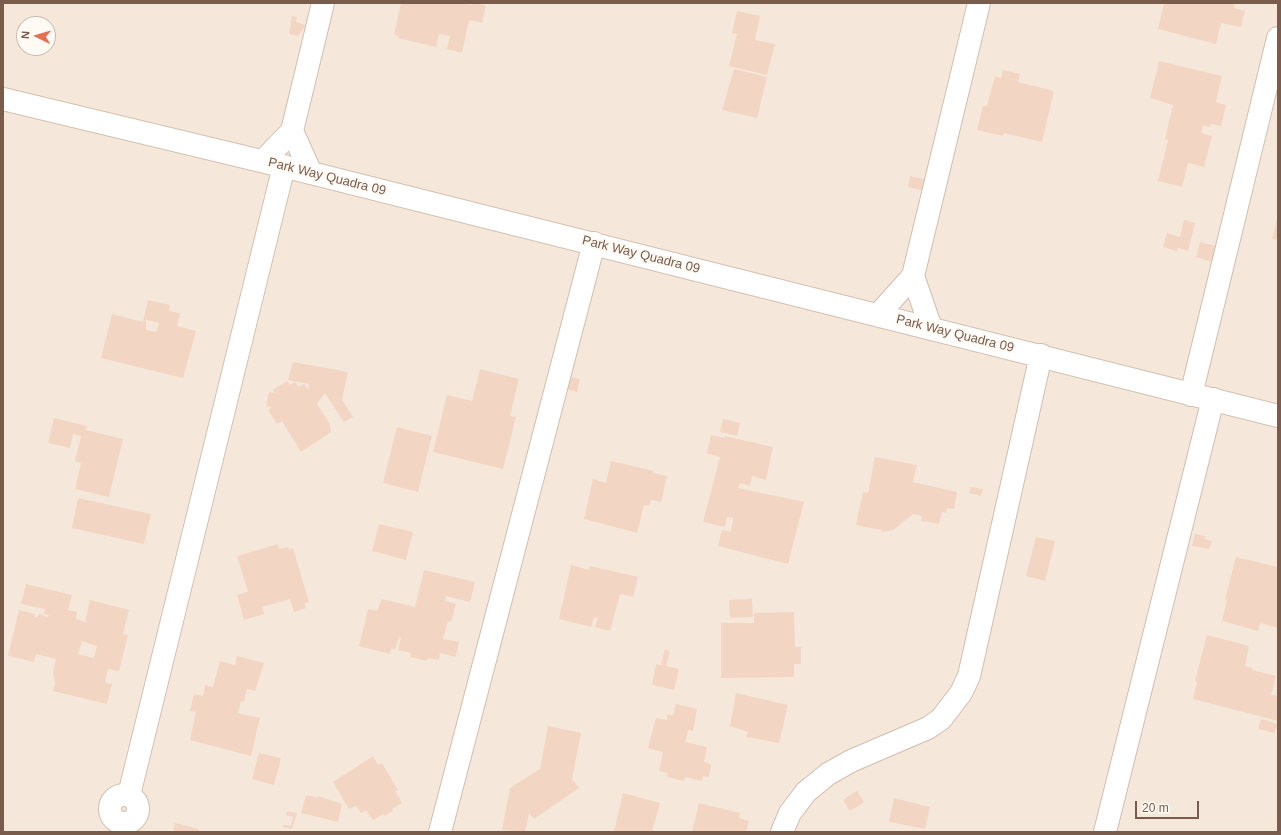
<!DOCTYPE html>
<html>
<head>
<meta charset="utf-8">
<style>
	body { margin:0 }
	#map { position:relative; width:1281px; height:835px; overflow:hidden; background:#fdf6ec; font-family:Arial,sans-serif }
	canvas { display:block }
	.frame { position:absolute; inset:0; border:4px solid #7a5c4d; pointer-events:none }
	.north { position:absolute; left:16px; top:16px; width:40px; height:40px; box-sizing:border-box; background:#fffaf3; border:1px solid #cabbb1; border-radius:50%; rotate:275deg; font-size:11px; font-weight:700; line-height:16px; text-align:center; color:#7a5c4d }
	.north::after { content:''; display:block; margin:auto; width:14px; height:18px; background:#e76f51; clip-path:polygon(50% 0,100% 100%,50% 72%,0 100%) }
	.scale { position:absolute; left:1135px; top:801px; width:64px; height:18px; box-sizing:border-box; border:2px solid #7a5c4d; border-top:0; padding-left:5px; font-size:12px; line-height:14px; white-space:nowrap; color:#7a5c4d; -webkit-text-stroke:3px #fffaf3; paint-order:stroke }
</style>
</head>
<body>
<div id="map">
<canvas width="1281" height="835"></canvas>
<div class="frame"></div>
<div class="north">N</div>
<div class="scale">20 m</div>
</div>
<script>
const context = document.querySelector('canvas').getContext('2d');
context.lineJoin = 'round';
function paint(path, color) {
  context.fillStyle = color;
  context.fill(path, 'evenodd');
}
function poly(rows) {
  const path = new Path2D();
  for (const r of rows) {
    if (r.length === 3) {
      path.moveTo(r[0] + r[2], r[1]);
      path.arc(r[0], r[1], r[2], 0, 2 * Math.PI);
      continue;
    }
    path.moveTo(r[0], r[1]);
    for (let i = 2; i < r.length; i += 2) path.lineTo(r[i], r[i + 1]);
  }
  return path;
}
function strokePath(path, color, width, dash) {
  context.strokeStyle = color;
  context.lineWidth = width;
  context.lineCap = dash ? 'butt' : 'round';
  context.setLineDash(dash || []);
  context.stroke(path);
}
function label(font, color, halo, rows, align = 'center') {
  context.font = font + ' Arial,sans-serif';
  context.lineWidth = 4;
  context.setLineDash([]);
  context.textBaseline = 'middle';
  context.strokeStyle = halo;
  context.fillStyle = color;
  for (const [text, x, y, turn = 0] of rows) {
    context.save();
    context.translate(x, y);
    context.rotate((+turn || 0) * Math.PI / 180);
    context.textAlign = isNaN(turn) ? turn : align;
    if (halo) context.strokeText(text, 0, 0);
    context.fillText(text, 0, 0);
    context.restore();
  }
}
paint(poly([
	[3,3,1278,3,1278,832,3,832],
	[24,24,48,24,48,48,24,48]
]), '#f5e8da');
paint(poly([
	[401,3,463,3,471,5,472,3,475,3,486,6,482,23,469,20,462,53,447,49,450,36,439,34,436,47,398,38,399,36,394,34],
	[1164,3,1235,3,1234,8,1245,11,1241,27,1221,23,1216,44,1158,29],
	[737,11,760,16,755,40,775,44,767,75,729,66,737,34,732,33],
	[292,16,297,17,296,22,306,25,298,36,289,34],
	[1159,61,1222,76,1216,102,1226,105,1221,126,1211,124,1210,127,1203,125,1201,133,1212,136,1204,167,1188,163,1182,187,1158,181,1168,140,1165,139,1173,105,1150,98],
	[734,69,767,77,757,118,722,110],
	[1003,70,1020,74,1018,82,1054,91,1042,142,1004,133,1003,136,977,130,983,106,987,106,995,76,1001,78],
	[910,176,928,180,926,191,908,187],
	[1277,219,1278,219,1278,240,1272,239],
	[1184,220,1195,223,1188,251,1178,248,1177,251,1163,247,1167,233,1180,237],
	[1200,242,1220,247,1216,263,1196,257],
	[148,300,170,305,169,311,180,313,177,326,196,331,183,378,101,358,112,314,143,322],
	[146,320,159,323,156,332,146,330],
	[293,362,348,372,342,400,353,417,344,422,325,393,317,404,330,424,331,432,301,452,282,421,277,424,268,410,272,407,266,406,269,392,275,393,273,390,287,381,290,385,295,382,298,387,304,384,308,390,309,384,288,380],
	[480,369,519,379,510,416,516,417,503,469,433,452,447,395,472,401],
	[566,376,580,379,577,392,563,388],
	[54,418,87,426,86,430,123,439,109,497,75,489,81,463,75,461,81,436,73,434,70,448,48,443],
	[723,419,740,423,737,436,720,432],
	[397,427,432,436,418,492,383,483],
	[711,435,725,438,725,436,773,447,766,480,752,476,750,486,740,483,738,488,804,502,788,564,718,546,722,530,731,532,733,518,727,517,725,527,703,522,720,457,707,453],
	[875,457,917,465,913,482,957,492,954,509,947,508,946,513,942,512,939,524,921,521,922,516,913,514,893,530,881,532,882,530,856,525,863,492,868,493],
	[611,461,654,471,653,473,667,476,661,502,651,500,649,506,644,505,637,533,584,519,593,479,606,483],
	[971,487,983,489,981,496,969,493],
	[78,498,151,514,144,544,72,528],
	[379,524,413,532,406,560,372,551],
	[1195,534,1205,536,1204,539,1212,541,1209,549,1192,546],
	[1036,537,1055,541,1045,581,1026,576],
	[278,544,279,549,288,547,289,550,293,548,309,602,305,603,306,608,294,612,290,599,262,607,264,614,244,620,237,595,248,592,237,556],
	[1236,557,1278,567,1278,628,1260,623,1258,631,1222,621,1227,600,1225,599],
	[571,565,589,570,590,566,638,577,633,597,620,594,610,631,595,627,598,618,594,617,591,627,559,619],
	[424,570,475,582,470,602,446,596,445,601,456,604,451,622,448,621,443,639,459,642,456,657,440,653,439,660,428,658,427,661,410,657,411,653,398,650,401,638,399,637,395,650,391,648,390,654,359,646,368,609,377,611,382,599,415,607],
	[26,584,72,595,68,610,77,612,76,619,85,622,90,600,129,610,123,634,128,635,119,671,108,669,105,683,112,684,107,704,53,691,55,683,53,672,56,659,36,654,34,662,8,656,19,610,35,614,34,617,38,617,39,614,48,617,49,615,44,614,45,609,21,604],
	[82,641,97,646,94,658,78,654],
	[752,599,753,617,730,618,729,600],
	[794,612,795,647,801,647,801,664,794,664,794,677,721,678,721,623,754,623,754,613],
	[1207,635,1249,646,1245,666,1253,668,1252,670,1276,676,1271,695,1278,696,1278,721,1193,699,1197,682,1195,681],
	[665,649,670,651,666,666,679,669,674,690,652,685,656,664,661,665],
	[237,656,264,663,255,691,247,689,244,702,241,701,238,713,260,718,251,756,190,740,196,712,190,711,194,694,203,696,205,685,213,687,220,661,235,665],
	[736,693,788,705,779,743,746,737,748,732,730,726],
	[676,704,697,709,693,731,688,730,685,742,707,747,704,762,711,764,709,777,703,776,702,781,685,777,684,781,667,777,668,773,659,771,663,752,648,748,656,718,667,720,668,714,673,716],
	[1261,719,1278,724,1278,729,1275,729,1274,733,1258,729],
	[548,726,581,733,572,779,579,788,534,819,529,813,525,832,502,830,510,788,540,769],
	[259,753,281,758,274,785,252,779],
	[373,756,378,765,382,763,383,765,398,790,395,791,402,803,392,809,393,811,389,813,384,816,383,814,373,820,366,810,361,813,356,806,349,809,333,782],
	[857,791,864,802,850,811,843,800],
	[623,793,660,803,652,832,614,832],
	[306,795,318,798,318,796,342,804,338,822,301,813],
	[894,798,930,807,925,829,889,822],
	[699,803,740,813,739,818,749,821,746,832,692,832],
	[287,811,297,813,292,829,283,827,284,825,291,826,293,817,286,815],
	[175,823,199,829,199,832,173,832]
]), '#f3d5c3');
const street = poly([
	[292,131,311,173],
	[263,161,292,131,323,3],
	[913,276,931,328],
	[878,315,913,276,979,3],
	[1191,395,1278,38],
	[124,809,14],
	[129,795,284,166],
	[440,832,594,243],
	[782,832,790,813,806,792,828,774,851,761,928,728,941,719,961,693,969,676,1041,355],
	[1105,832,1213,399]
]);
const secondary = poly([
	[3,99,311,173,1278,416]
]);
strokePath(street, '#d1beb0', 24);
strokePath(secondary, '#d6c0b0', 24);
strokePath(street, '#fff', 22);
strokePath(secondary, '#fff', 22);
label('13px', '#7a5c4d', '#fffaf3', [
	["Park Way Quadra 09",327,177,14],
	["Park Way Quadra 09",641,255,14],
	["Park Way Quadra 09",955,334,14]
]);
</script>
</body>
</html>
